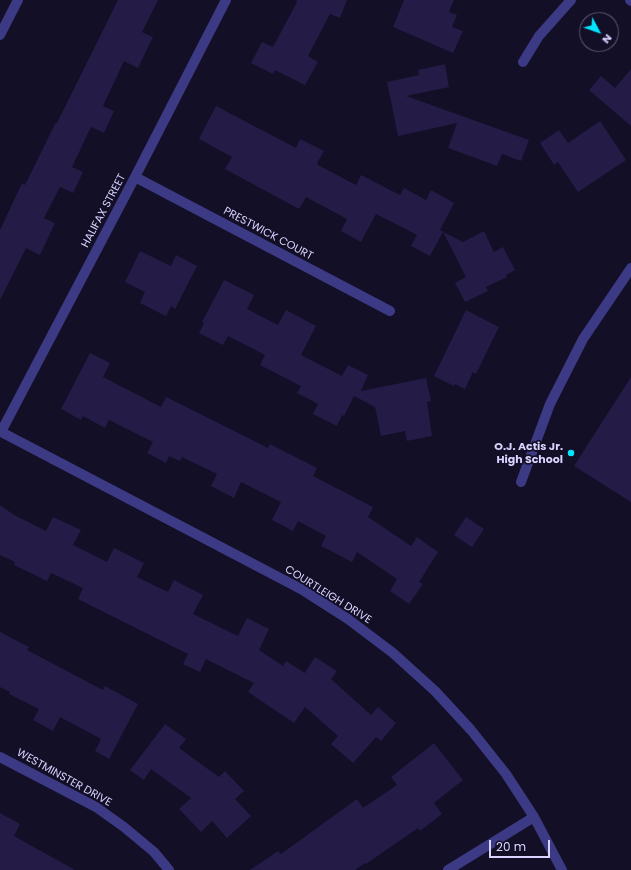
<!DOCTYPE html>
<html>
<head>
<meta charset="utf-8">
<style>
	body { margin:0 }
	#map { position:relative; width:631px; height:870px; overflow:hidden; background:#130f26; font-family:Poppins,sans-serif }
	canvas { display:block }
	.north { position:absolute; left:579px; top:12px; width:40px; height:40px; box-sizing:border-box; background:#130f26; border:1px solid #625e7d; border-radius:50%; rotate:131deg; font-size:11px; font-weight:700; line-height:16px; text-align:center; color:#d9d4ff }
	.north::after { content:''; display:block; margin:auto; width:14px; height:18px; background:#00e5ff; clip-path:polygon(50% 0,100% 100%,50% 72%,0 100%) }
	.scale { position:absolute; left:489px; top:840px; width:61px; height:18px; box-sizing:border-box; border:2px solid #d9d4ff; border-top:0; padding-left:5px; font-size:12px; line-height:14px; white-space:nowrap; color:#d9d4ff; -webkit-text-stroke:3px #130f26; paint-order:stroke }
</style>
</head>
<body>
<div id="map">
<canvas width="631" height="870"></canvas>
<div class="north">N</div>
<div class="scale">20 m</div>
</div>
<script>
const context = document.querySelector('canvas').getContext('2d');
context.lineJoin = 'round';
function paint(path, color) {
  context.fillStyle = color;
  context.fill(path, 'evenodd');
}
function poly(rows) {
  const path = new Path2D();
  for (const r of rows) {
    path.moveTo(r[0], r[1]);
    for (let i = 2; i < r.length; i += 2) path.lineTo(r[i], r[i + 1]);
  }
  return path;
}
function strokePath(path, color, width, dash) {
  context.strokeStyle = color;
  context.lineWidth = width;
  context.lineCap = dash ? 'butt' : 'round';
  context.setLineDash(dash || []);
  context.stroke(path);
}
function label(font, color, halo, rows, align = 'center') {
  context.font = font + ' Poppins,sans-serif';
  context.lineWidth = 3.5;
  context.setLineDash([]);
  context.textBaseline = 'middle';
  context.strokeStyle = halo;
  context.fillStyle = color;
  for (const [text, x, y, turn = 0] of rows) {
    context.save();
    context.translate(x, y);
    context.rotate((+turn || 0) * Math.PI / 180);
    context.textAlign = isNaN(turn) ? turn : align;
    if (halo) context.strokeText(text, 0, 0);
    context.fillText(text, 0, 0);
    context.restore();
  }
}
paint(poly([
	[118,0,158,0,142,32,153,37,138,68,124,61,103,106,114,111,104,133,91,127,72,167,83,172,73,193,60,187,44,218,55,223,40,255,26,248,0,300,0,230,22,183,25,185,56,122,57,123],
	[296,0,347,0,340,18,330,14,308,56,318,62,305,85,275,70,273,74,251,63,262,42,273,47,297,2],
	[404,0,454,0,449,12,457,15,452,27,463,31,453,53,393,27],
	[445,64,449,87,406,96,529,140,521,161,502,154,497,166,448,148,457,123,398,136,387,82,419,75,418,70],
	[631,69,631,126,589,90,601,76,615,88],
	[216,106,296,148,300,139,324,151,317,163,318,165,356,185,361,175,400,195,404,188,426,200,431,190,454,203,440,230,463,242,484,231,494,252,503,247,515,270,506,275,507,277,486,287,488,291,465,302,455,283,466,277,443,232,430,256,411,246,417,235,376,214,361,242,341,231,347,219,306,197,299,209,225,169,232,157,199,139],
	[600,121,626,160,578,192,558,162,554,165,540,143,559,130,568,143],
	[140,251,171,266,176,255,197,266,175,309,171,306,166,316,140,303,145,292,125,282],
	[224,280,254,295,247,309,278,325,286,310,316,326,301,355,342,376,348,365,368,375,361,391,426,378,431,401,427,402,432,436,407,441,405,431,381,436,375,407,354,396,344,416,342,415,337,426,313,414,318,404,297,393,301,386,260,365,265,355,228,336,223,345,199,333,204,323,202,322],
	[466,310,499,327,476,374,473,372,465,389,455,384,454,386,434,376],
	[90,353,110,363,103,377,161,407,166,397,268,448,270,444,317,468,313,476,373,507,368,517,411,546,417,537,438,552,419,582,423,584,409,604,390,591,397,579,357,552,352,562,321,546,326,536,298,521,293,531,272,520,281,502,241,482,234,498,211,486,217,474,182,457,180,461,169,456,166,463,147,453,153,442,109,420,105,428,83,416,81,420,61,409],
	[631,377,631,502,574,466],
	[0,505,14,515,46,531,53,517,81,530,73,545,107,562,114,548,144,563,137,577,168,592,174,580,203,595,193,614,238,636,247,618,269,629,259,650,283,666,286,661,305,673,315,657,337,671,331,679,371,715,378,707,396,723,381,741,376,737,353,763,331,744,338,736,305,707,294,723,248,692,254,683,206,659,200,672,183,664,188,654,78,599,83,588,51,573,47,581,14,565,15,562,0,555],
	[466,517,484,529,472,547,454,535],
	[0,632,29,647,27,650,103,690,105,686,138,704,109,759,95,751,101,739,60,717,53,731,33,720,39,709,9,694,10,692,0,687],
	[165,724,186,739,179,748,219,777,225,771,244,791,235,799,251,816,227,838,212,821,201,832,179,809,191,798,151,769,144,780,130,770],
	[434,743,463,780,434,803,442,814,420,831,418,828,366,864,365,863,355,870,250,870,278,851,281,854,357,799,363,808,397,785,391,777],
	[0,813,20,824,14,836,75,870,0,870]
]), '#241b47');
strokePath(poly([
	[226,0,135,177,1,432,301,589,348,619,393,653,435,691,471,730,506,774,534,817,562,870],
	[630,0,631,1],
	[0,35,18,0],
	[523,62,539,36,571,0],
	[135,177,390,311],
	[521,482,550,404,583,339,631,268],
	[0,757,96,807,124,827,154,852,169,870],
	[448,870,534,817]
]), '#3d3a85', 10);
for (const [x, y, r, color] of [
	[571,453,4,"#00e5ff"]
]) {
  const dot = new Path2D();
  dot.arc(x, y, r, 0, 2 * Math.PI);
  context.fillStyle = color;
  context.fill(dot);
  strokePath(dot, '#130f26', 1.5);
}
label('11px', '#d9d4ff', '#130f26', [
	["HALIFAX STREET",104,211,-62],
	["PRESTWICK COURT",268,234,28],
	["COURTLEIGH DRIVE",328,595,32],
	["WESTMINSTER DRIVE",64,778,29]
]);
label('bold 11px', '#d9d4ff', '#130f26', [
	["O.J. Actis Jr.",563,447],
	["High School",563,460]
], 'right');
</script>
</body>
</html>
